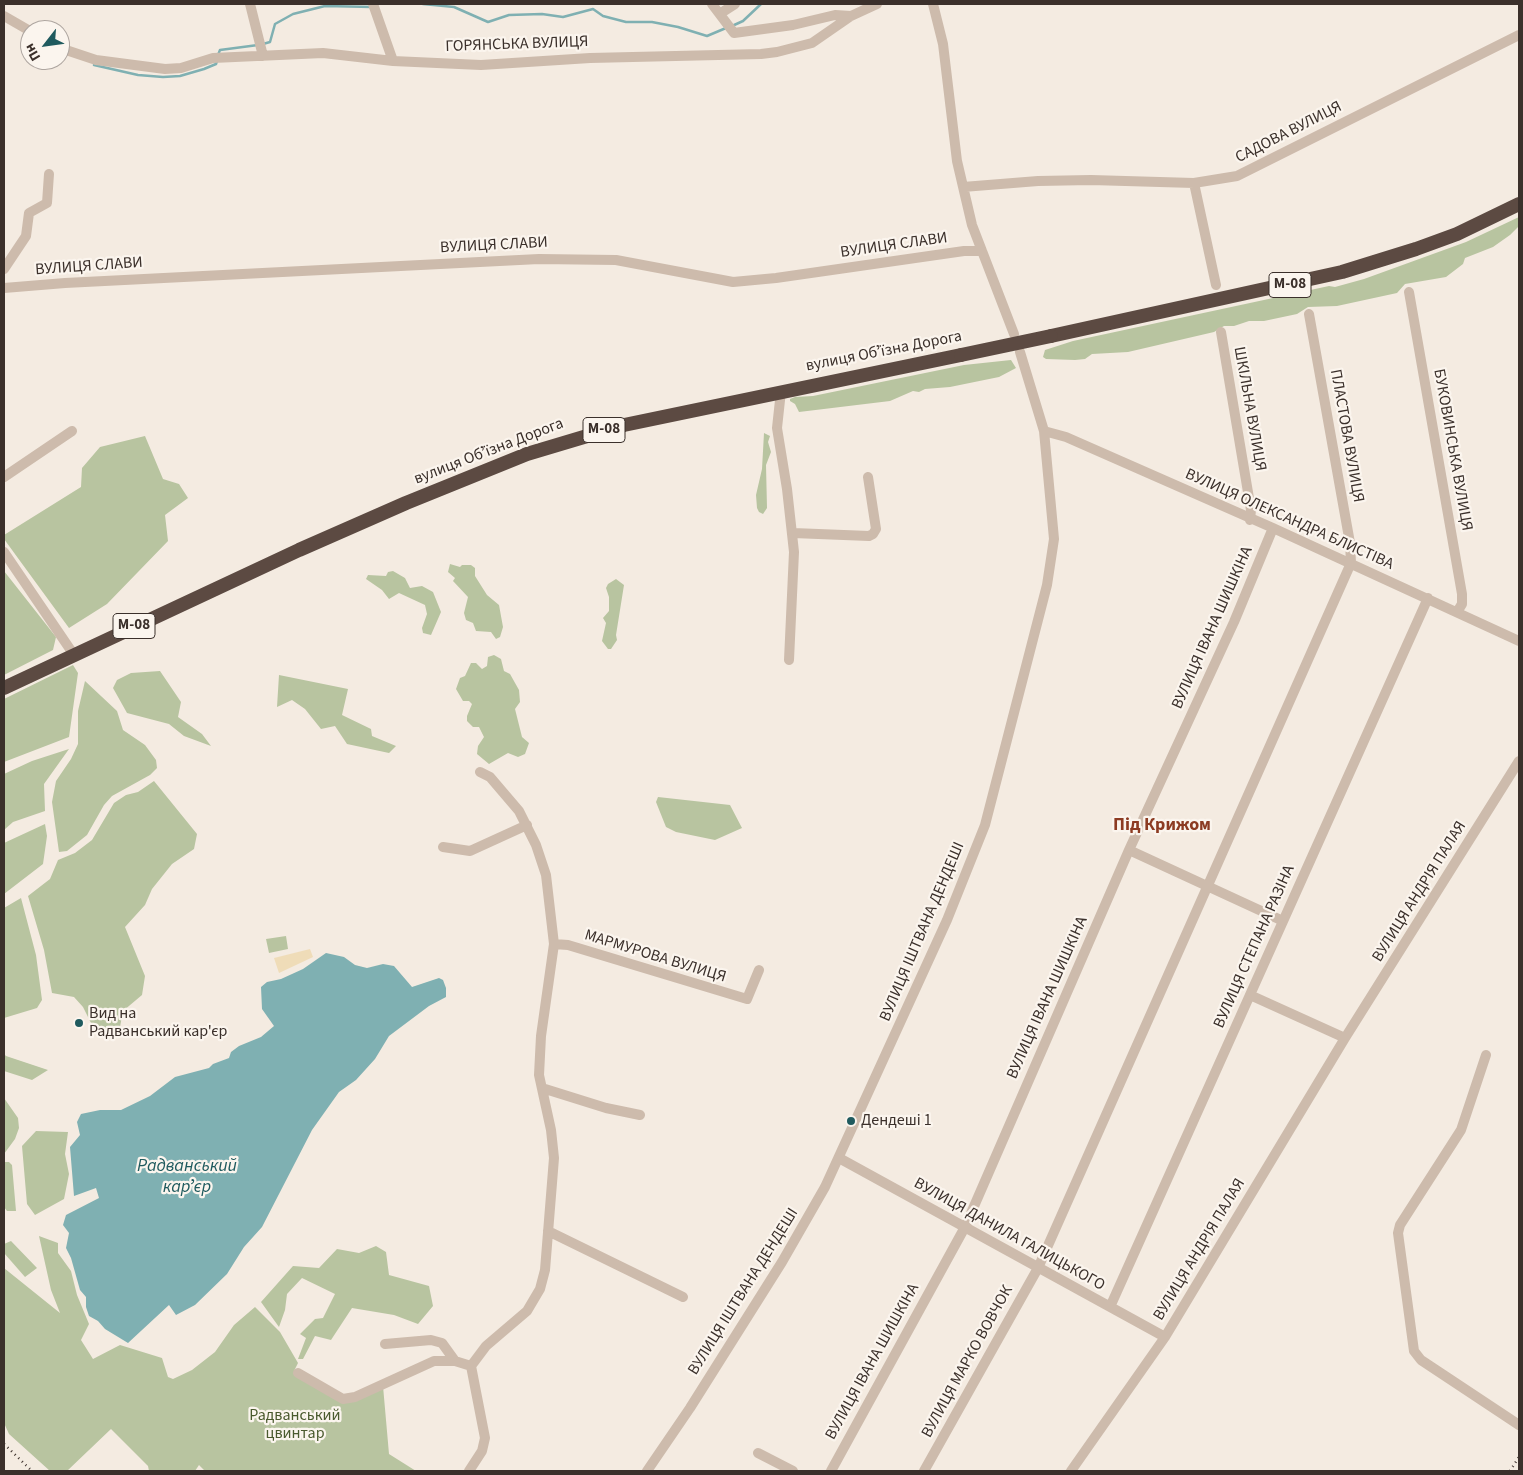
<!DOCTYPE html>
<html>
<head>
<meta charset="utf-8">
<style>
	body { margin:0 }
	#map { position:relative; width:1523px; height:1475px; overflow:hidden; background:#f4ebe1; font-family:"Source Sans 3",sans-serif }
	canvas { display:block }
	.frame { position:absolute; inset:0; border:5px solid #3b302b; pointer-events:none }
	.north { position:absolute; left:20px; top:20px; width:50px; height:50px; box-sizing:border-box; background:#fbf5ee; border:1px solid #aea6a0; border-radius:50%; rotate:240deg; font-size:14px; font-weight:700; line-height:20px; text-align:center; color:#3b302b }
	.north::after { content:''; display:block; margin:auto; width:18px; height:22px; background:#1f5a5e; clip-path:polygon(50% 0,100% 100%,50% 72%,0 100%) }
</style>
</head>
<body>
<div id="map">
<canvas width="1523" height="1475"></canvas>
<div class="frame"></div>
<div class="north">Пн</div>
</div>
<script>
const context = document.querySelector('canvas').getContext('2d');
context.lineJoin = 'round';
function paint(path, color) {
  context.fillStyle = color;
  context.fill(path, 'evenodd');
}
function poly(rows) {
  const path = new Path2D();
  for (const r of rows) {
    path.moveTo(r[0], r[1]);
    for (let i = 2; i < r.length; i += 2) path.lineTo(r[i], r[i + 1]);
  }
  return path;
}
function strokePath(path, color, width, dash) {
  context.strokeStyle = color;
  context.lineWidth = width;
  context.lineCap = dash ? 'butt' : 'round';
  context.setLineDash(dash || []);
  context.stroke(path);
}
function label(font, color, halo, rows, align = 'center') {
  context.font = font + ' "Source Sans 3",sans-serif';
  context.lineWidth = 4.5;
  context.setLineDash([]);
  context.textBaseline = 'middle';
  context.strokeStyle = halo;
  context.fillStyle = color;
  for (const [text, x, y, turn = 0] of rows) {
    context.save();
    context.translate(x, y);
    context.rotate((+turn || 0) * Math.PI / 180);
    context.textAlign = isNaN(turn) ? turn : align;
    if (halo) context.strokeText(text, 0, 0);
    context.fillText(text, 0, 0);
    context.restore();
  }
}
paint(poly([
	[1519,217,1519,226,1510,235,1493,247,1465,258,1463,264,1446,277,1405,284,1397,293,1337,306,1308,307,1297,314,1264,321,1249,321,1234,326,1224,326,1214,332,1128,352,1092,354,1085,359,1075,360,1046,359,1043,357,1045,350,1073,341,1329,286,1335,287,1364,279,1466,242],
	[1011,360,1016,368,999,377,950,387,925,389,919,392,913,391,890,401,799,412,795,404,790,401,790,399,795,397,813,396,964,365],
	[764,433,770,436,768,442,771,452,766,465,767,508,763,514,759,512,757,508,756,495,762,469],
	[145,436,163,479,179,484,188,498,165,515,168,541,107,604,69,628,4,539,4,535,81,487,82,468,100,447],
	[450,564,460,567,462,565,471,565,475,568,475,576,487,595,499,605,503,627,500,637,496,639,491,632,476,631,473,623,466,620,464,613,468,597,453,581,455,578,448,572],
	[4,571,56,637,53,650,4,675],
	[393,571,405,578,410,588,422,586,433,592,441,612,431,635,423,633,422,628,427,614,425,605,399,593,389,599,382,590,366,579,368,575,386,576,388,572],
	[616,579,624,585,616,635,617,640,611,649,608,649,602,641,606,623,603,618,609,611,609,597,606,588,608,584],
	[494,655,501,659,504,671,510,674,519,690,520,702,515,709,522,737,529,743,525,754,518,757,508,753,489,764,477,754,478,746,484,737,479,727,473,727,467,721,467,716,472,704,469,701,463,701,456,689,460,678,465,676,471,663,476,663,482,669,487,666,488,657],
	[73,665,78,673,69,737,4,762,4,699],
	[160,671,181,702,178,717,202,734,211,746,184,736,169,724,127,713,113,688,117,680,131,673],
	[279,675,348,689,342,715,371,729,372,736,396,746,389,753,347,744,335,726,321,729,305,709,292,700,277,707],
	[85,681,117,711,123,730,145,745,156,760,157,768,150,775,112,796,104,805,87,835,67,851,59,852,52,802,56,781,71,759,78,744,78,711],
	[69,749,44,784,45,811,13,822,4,830,4,774,32,761],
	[154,781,197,834,194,849,172,864,152,889,145,905,125,927,145,976,142,995,123,1011,120,1027,96,1033,83,1007,74,997,52,993,44,950,28,896,50,879,58,860,75,853,92,840,114,803,126,795,138,792],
	[658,797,730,805,742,828,715,840,676,832,666,827,656,802],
	[45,824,47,836,43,864,4,894,4,843],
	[21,898,36,955,42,1000,37,1008,4,1018,4,908],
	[286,936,288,949,269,953,266,939],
	[4,1054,6,1056,48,1070,32,1080,4,1071],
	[4,1098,18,1118,19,1128,15,1139,4,1154],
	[36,1131,68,1132,65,1154,69,1174,64,1199,35,1215,27,1204,22,1146],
	[4,1162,9,1162,12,1165,16,1211,7,1211,4,1207],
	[39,1236,58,1243,58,1253,71,1271,77,1295,89,1324,81,1340,93,1359,120,1345,162,1358,168,1377,173,1379,192,1370,215,1352,234,1325,255,1307,280,1332,298,1363,294,1371,346,1402,383,1386,389,1454,416,1471,205,1471,199,1465,195,1471,149,1471,148,1466,111,1429,67,1471,50,1471,9,1434,4,1423,4,1268,60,1313,51,1290],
	[11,1241,37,1268,25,1277,4,1253,4,1244],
	[376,1246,386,1252,389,1275,429,1286,433,1306,418,1324,394,1315,352,1308,331,1340,315,1336,303,1359,298,1359,306,1338,300,1334,315,1319,323,1318,335,1294,302,1278,287,1294,285,1310,279,1327,261,1302,293,1266,319,1268,337,1249,359,1253]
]), '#b8c4a0');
paint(poly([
	[310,949,313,957,279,973,274,958]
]), '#efdcb8');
paint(poly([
	[326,953,344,957,355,965,367,968,383,964,394,966,412,987,439,978,443,980,446,988,446,997,429,1006,389,1036,375,1059,356,1080,339,1092,312,1130,262,1227,244,1247,227,1274,195,1305,176,1315,169,1305,128,1343,105,1329,98,1321,89,1316,86,1307,86,1297,80,1290,71,1258,66,1248,69,1233,63,1225,66,1215,99,1198,96,1188,74,1196,70,1147,80,1135,77,1122,81,1114,100,1110,121,1110,150,1096,175,1077,209,1068,213,1064,229,1058,231,1052,239,1046,261,1037,274,1026,262,1009,261,987,267,982,281,979,303,969]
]), '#7fb0b2');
strokePath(poly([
	[423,4,454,7,488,22,509,15,542,14,563,17,593,9,603,16,626,22,652,22,678,27,707,36,726,28],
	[732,26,743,21,761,4],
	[263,44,270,42,275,24,293,14,325,6,372,7],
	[218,55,220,50,258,45],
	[94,65,138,75,163,77,180,76,204,69,216,64,217,61]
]), '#7fb0b2', 2.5);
strokePath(poly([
	[250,4,263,56],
	[373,4,393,61],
	[712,4,734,33,793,25,835,15,851,16],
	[933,4,943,44,957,161,972,225,1014,334],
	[721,13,735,4],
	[4,16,30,31],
	[60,48,96,60,165,69,181,68,213,58,323,53,393,61,481,65,590,58,761,54,777,52,812,43,851,16,877,4],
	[1194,183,1216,285],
	[963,187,1038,181,1091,180,1194,183,1237,176,1519,35],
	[4,269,26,236,29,213,47,203,49,174],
	[4,288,65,283,539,259,616,260,733,282,776,278,964,251,982,251],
	[1409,292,1462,594,1462,604,1457,612],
	[1221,332,1251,510,1250,520],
	[781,391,777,428,787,489,794,552,789,660],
	[1044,431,1066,437,1273,528,1519,641],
	[4,477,72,431],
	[793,533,869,536,873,534,876,529,868,477],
	[4,552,74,655],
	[443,847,470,851,527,825],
	[1129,850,1283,921],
	[554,944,568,945,747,999,759,970],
	[1250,995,1345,1038],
	[1486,1055,1461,1130,1400,1225,1398,1233,1414,1351,1421,1360,1519,1425],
	[542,1088,606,1108,640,1115],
	[839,1158,1165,1337],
	[548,1231,683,1297],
	[1110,1307,1428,598],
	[385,1344,431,1340,442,1343,455,1361],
	[298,1373,343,1399,355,1397,434,1361,455,1361,471,1366],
	[758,1453,793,1471],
	[469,1471,482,1451,485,1438,471,1366,486,1346,527,1311,540,1289,545,1270,554,1158,551,1130,539,1075,541,1036,554,944,546,875,536,845,519,811,490,777,480,772],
	[647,1471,690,1408,782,1262,825,1187,947,920,985,825,1047,585,1054,539,1044,431,1020,352],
	[831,1471,965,1227,1129,850,1234,622,1273,528],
	[924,1471,1038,1268,1351,563,1350,543,1309,314],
	[1071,1471,1165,1337,1345,1038,1519,761]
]), '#cdbbac', 10);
strokePath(poly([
	[1051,336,1342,272,1416,249,1457,234,1519,204],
	[4,688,299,550,406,503,527,454,624,425,961,355]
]), '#5c4a42', 14);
strokePath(poly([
	[4,1444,32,1471],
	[1510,1471,1519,1457]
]), '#3b302b', 2.5, [1, 4]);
strokePath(poly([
	[961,355,1051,336]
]), '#5c4a42', 14);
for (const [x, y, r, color] of [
	[79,1023,5,"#1f5a5e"],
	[851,1121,5,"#1f5a5e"]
]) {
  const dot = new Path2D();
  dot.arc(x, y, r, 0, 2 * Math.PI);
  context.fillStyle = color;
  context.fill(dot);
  strokePath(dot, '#fbf5ee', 2);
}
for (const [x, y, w] of [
	[1290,285,42],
	[604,430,42],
	[134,626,42]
]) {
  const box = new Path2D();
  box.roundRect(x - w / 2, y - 12.5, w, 25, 4);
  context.fillStyle = '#fbf5ee';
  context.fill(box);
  strokePath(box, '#3b302b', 1);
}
label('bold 15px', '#3b302b', null, [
	["М-08",1290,285],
	["М-08",604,430],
	["М-08",134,626]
]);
label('16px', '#3b302b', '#fbf5ee', [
	["ГОРЯНСЬКА ВУЛИЦЯ",517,45,-2],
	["САДОВА ВУЛИЦЯ",1289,133,-27],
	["ВУЛИЦЯ СЛАВИ",494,246,-3],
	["ВУЛИЦЯ СЛАВИ",894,246,-8],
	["ВУЛИЦЯ СЛАВИ",89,267,-4],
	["вулиця Обʼїзна Дорога",884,352,-11],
	["ШКІЛЬНА ВУЛИЦЯ",1249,409,80],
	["ПЛАСТОВА ВУЛИЦЯ",1346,436,80],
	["БУКОВИНСЬКА ВУЛИЦЯ",1452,450,80],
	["вулиця Обʼїзна Дорога",489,452,-21],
	["ВУЛИЦЯ ОЛЕКСАНДРА БЛИСТІВА",1289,520,24],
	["ВУЛИЦЯ ІВАНА ШИШКІНА",1213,628,-66],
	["ВУЛИЦЯ АНДРІЯ ПАЛАЯ",1420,892,-58],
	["ВУЛИЦЯ ІШТВАНА ДЕНДЕШІ",923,932,-67],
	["ВУЛИЦЯ СТЕПАНА РАЗІНА",1255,947,-66],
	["МАРМУРОВА ВУЛИЦЯ",655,957,17],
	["ВУЛИЦЯ ІВАНА ШИШКІНА",1048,998,-66],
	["ВУЛИЦЯ ДАНИЛА ГАЛИЦЬКОГО",1009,1235,29],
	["ВУЛИЦЯ АНДРІЯ ПАЛАЯ",1200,1250,-59],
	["ВУЛИЦЯ ІШТВАНА ДЕНДЕШІ",744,1292,-58],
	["ВУЛИЦЯ ІВАНА ШИШКІНА",873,1362,-61],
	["ВУЛИЦЯ МАРКО ВОВЧОК",968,1362,-61]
]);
label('16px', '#3b302b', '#fbf5ee', [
	["Вид на",89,1014],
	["Радванський кар'єр",89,1032],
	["Дендеші 1",861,1121]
], 'left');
label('16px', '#4a5a2e', '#fbf5ee', [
	["Радванський",295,1416],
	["цвинтар",295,1434]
]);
label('bold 18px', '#8c3b22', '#fbf5ee', [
	["Під Крижом",1162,826]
]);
label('italic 18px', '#1f5a5e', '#fbf5ee', [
	["Радванський",187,1167],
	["карʼєр",187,1188]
]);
</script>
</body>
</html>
